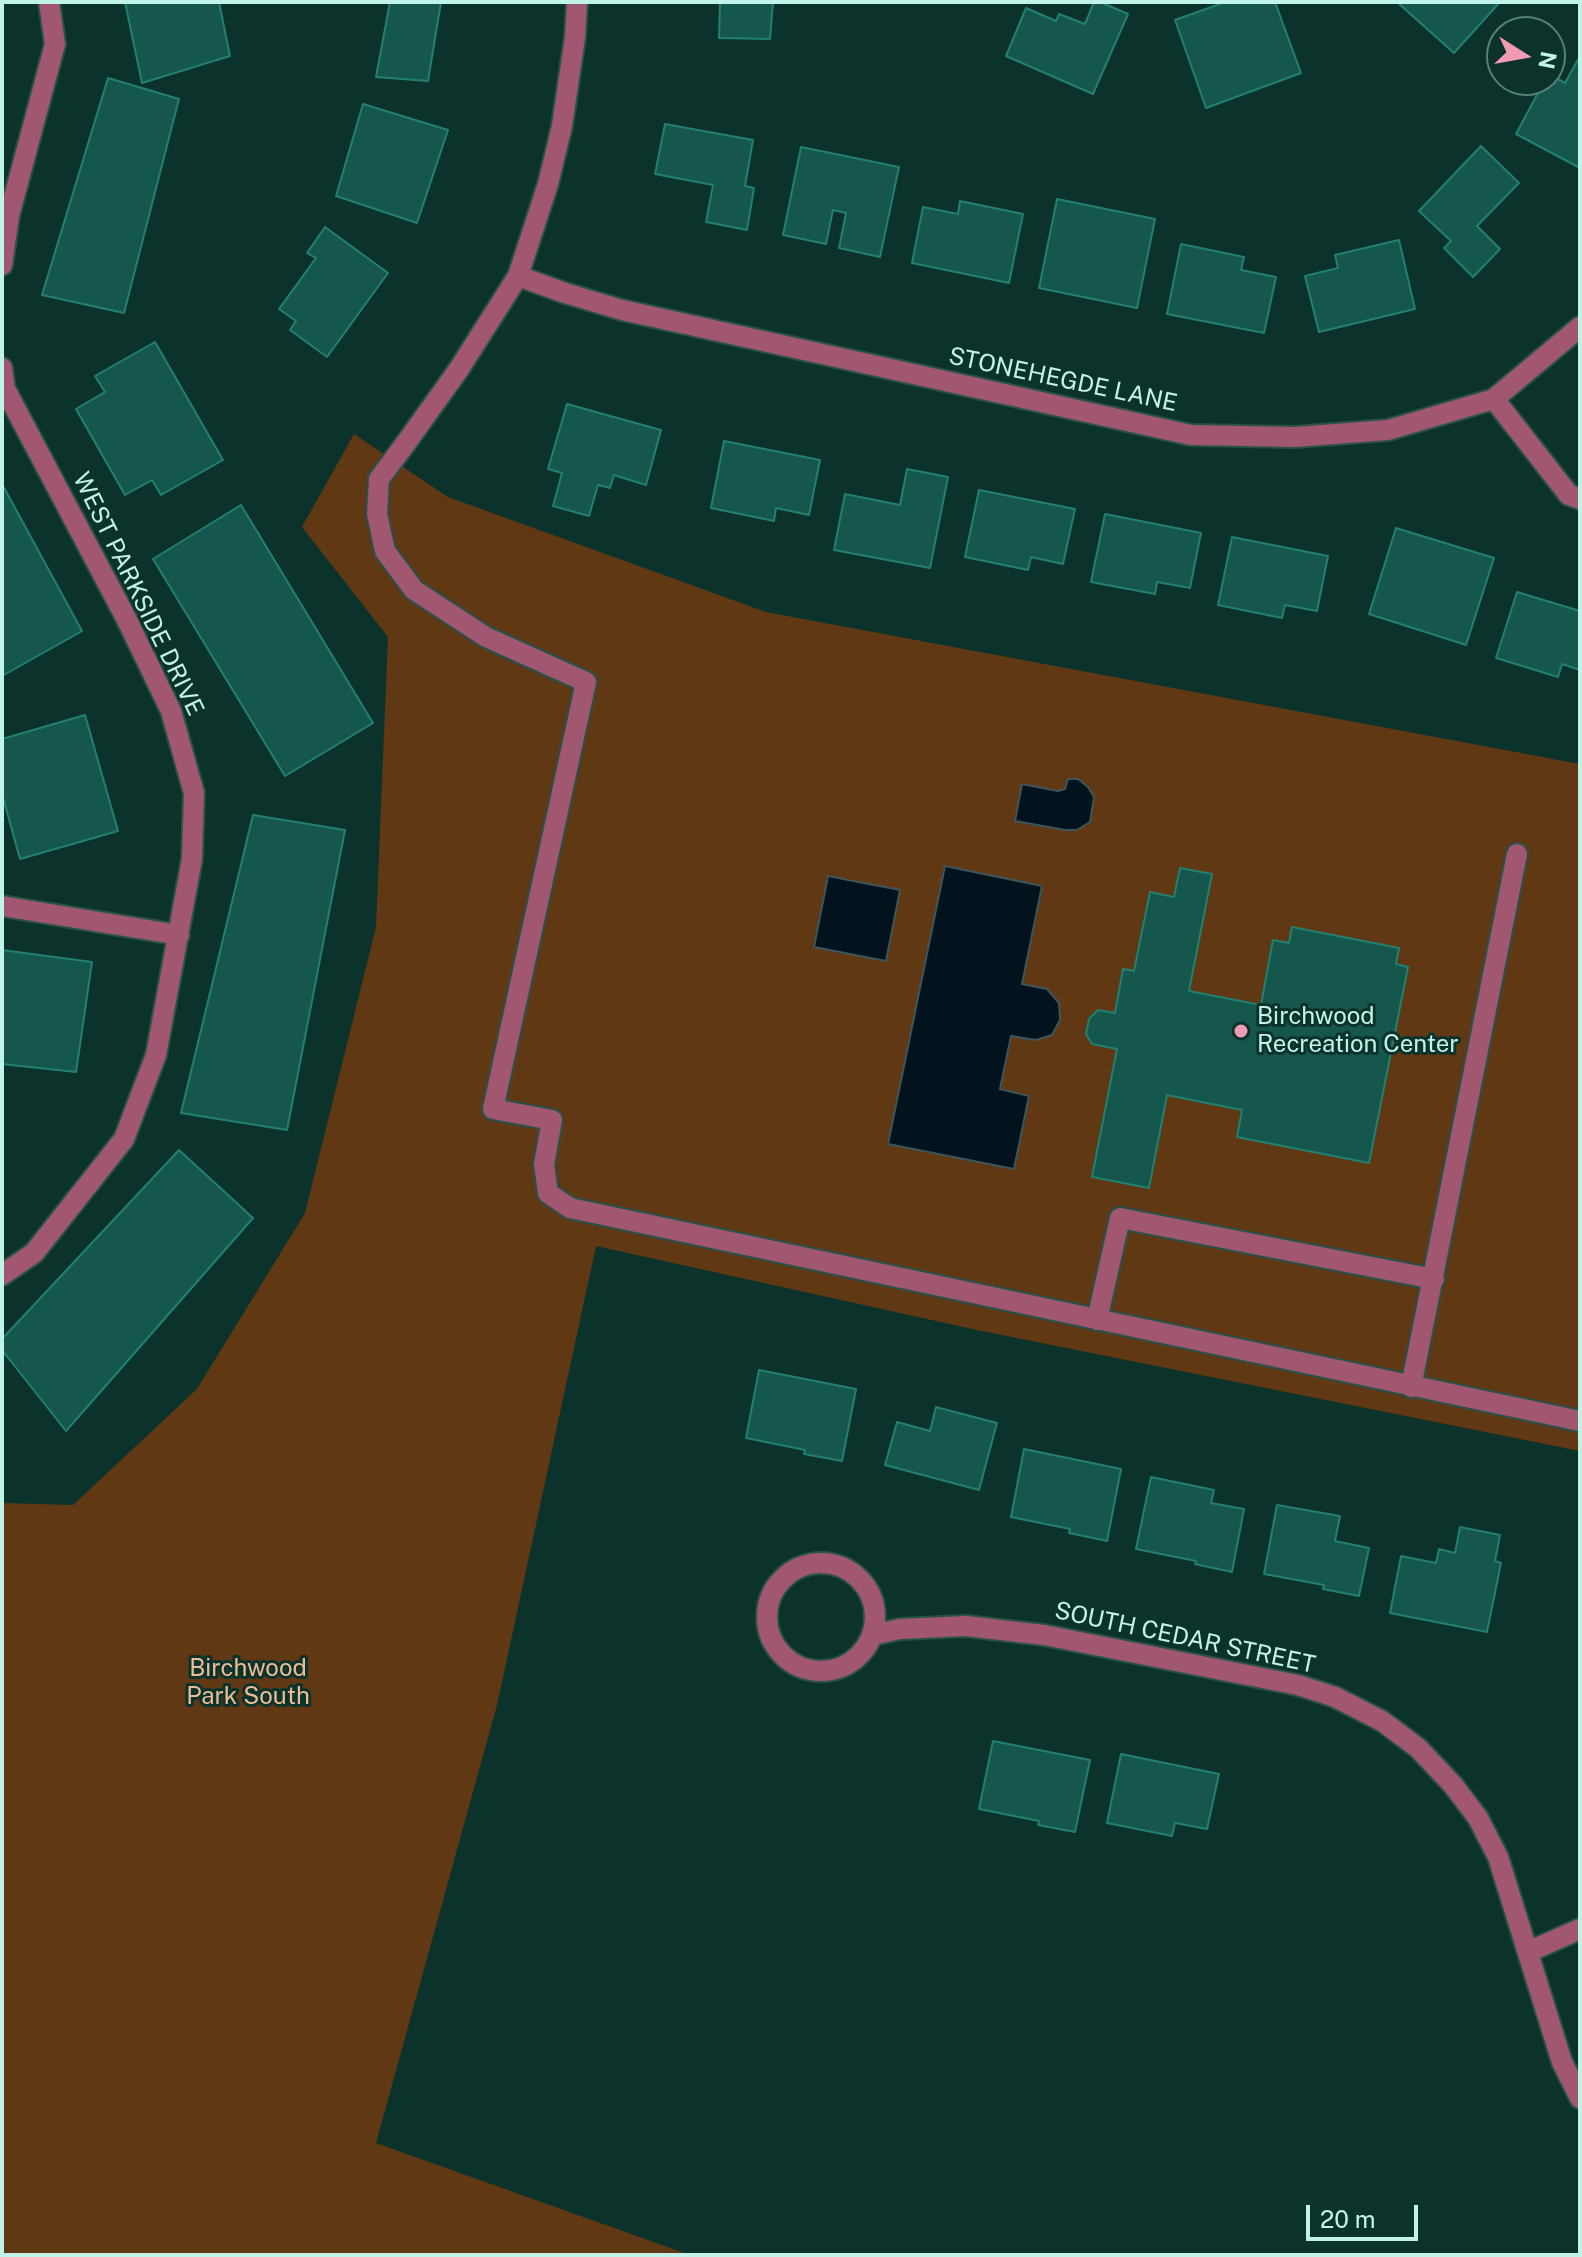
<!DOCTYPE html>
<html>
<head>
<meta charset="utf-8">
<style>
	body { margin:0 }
	#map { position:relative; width:1582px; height:2257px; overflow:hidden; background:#0c322c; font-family:"Public Sans",sans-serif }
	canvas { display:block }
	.frame { position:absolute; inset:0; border:4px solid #c0f4e8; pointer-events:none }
	.north { position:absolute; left:1486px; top:16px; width:80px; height:80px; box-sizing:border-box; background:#0c322c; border:2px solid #548077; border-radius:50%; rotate:101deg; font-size:22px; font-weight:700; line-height:32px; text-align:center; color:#c0f4e8 }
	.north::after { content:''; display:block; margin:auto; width:28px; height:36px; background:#f09ab4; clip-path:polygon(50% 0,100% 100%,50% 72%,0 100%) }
	.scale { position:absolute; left:1306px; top:2205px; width:112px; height:36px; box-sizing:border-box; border:4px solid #c0f4e8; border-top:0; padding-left:10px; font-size:24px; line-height:28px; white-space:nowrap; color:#c0f4e8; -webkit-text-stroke:6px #0c322c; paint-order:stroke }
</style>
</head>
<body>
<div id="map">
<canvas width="1582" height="2257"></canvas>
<div class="frame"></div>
<div class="north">N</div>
<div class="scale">20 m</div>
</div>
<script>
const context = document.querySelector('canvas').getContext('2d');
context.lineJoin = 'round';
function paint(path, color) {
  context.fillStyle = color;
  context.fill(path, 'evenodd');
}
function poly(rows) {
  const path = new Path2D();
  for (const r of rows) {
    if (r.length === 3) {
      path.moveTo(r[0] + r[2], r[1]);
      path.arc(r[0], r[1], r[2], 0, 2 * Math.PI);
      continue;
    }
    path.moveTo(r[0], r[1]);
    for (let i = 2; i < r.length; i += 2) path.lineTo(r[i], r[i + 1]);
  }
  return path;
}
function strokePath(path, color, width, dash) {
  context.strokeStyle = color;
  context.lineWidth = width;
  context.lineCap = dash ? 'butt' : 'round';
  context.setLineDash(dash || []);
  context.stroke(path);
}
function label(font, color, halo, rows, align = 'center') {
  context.font = font + ' "Public Sans",sans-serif';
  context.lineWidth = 6;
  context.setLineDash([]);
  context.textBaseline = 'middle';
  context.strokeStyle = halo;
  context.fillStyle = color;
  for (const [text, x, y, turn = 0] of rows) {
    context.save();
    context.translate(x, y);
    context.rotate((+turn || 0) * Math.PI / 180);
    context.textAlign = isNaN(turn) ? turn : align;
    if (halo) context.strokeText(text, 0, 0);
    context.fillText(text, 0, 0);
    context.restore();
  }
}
paint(poly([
	[354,434,448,497,766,612,1580,764,1580,1451,977,1330,596,1246,497,1705,376,2143,690,2255,2,2255,2,1503,73,1505,197,1389,305,1213,376,927,388,637,302,527]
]), '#603914');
const water = poly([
	[1068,779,1078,779,1088,787,1094,797,1090,822,1077,830,1065,830,1015,821,1022,784,1058,791,1065,789,1068,779],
	[945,866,1042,886,1022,984,1047,989,1059,1003,1060,1020,1052,1035,1036,1040,1011,1036,1000,1089,1029,1096,1014,1169,888,1144,945,866],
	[828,876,900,890,886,961,814,947,828,876]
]);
paint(water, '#03131e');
strokePath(water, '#3c565b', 2);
const building = poly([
	[125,2,219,2,230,56,142,83,125,2],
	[390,2,441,2,428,81,376,77,390,2],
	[720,2,773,2,770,39,719,38,720,2],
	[1094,2,1100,2,1128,14,1093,94,1006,56,1026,8,1056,21,1059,14,1085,24,1094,2],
	[1220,2,1275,2,1301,73,1206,108,1175,20,1220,4,1220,2],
	[1397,2,1500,2,1454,53,1397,2],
	[1580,56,1580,168,1516,134,1545,80,1550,80,1550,75,1565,83,1580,56],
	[108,78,179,99,124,313,42,295,108,78],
	[363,104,448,130,417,223,336,196,363,104],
	[665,124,753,140,745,186,754,188,747,230,706,222,713,185,655,174,665,124],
	[1481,146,1519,183,1477,226,1500,249,1473,277,1444,248,1451,241,1419,211,1481,146],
	[801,147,899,167,880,257,839,248,846,213,833,210,826,244,783,235,801,147],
	[1057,199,1155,219,1137,308,1039,288,1057,199],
	[960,201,1023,214,1009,283,912,263,923,207,958,214,960,201],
	[325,227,388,273,327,357,290,330,296,321,279,309,316,258,307,253,325,227],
	[1399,240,1415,309,1319,332,1305,276,1338,268,1335,255,1399,240],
	[1181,244,1244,257,1241,270,1276,277,1264,333,1167,314,1181,244],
	[155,342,223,460,161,495,152,480,125,495,76,409,105,392,95,376,155,342],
	[567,404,661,430,646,485,614,475,610,488,598,485,589,516,553,506,562,473,548,469,567,404],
	[724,441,820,460,809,515,776,508,774,521,711,508,724,441],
	[907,469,948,477,930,568,834,550,845,494,900,505,907,469],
	[2,484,82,631,2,676,2,484],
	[979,490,1075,509,1063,564,1031,557,1028,570,965,557,979,490],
	[241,505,373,723,285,776,153,559,241,505],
	[1105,514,1201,533,1190,588,1157,582,1155,594,1091,582,1105,514],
	[1396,528,1494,558,1466,645,1369,614,1396,528],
	[1232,537,1328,556,1317,611,1285,605,1282,618,1218,605,1232,537],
	[1517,592,1580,611,1580,670,1562,664,1558,677,1496,658,1517,592],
	[85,715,118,831,20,859,2,794,2,739,85,715],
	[253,815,345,830,287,1130,181,1113,253,815],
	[1180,868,1212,874,1189,991,1261,1005,1273,940,1289,943,1292,927,1399,948,1396,964,1408,967,1369,1163,1237,1137,1242,1110,1167,1095,1149,1188,1092,1177,1117,1049,1092,1044,1086,1034,1089,1019,1098,1010,1115,1013,1123,969,1134,971,1150,892,1174,897,1180,868],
	[2,950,92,962,76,1072,2,1064,2,950],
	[179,1150,253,1218,66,1431,2,1350,2,1339,179,1150],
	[759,1370,856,1389,842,1461,804,1454,805,1450,746,1438,759,1370],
	[936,1407,997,1423,979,1490,885,1465,897,1422,930,1431,936,1407],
	[1024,1449,1121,1469,1107,1541,1069,1533,1070,1529,1011,1517,1024,1449],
	[1151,1477,1214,1490,1211,1503,1244,1509,1232,1572,1195,1564,1196,1561,1136,1549,1151,1477],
	[1277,1505,1340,1516,1335,1541,1369,1548,1359,1596,1323,1589,1324,1585,1264,1574,1277,1505],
	[1460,1527,1500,1535,1495,1561,1501,1563,1487,1632,1390,1613,1401,1556,1436,1563,1439,1549,1455,1553,1460,1527],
	[993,1741,1090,1760,1075,1832,1038,1825,1039,1821,979,1809,993,1741],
	[1121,1754,1219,1774,1207,1829,1175,1823,1172,1836,1107,1823,1121,1754]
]);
paint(building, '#16574d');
strokePath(building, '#228071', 2);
const lane = poly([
	[406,443,379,479,377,514,385,551,414,590,486,637,586,682,493,1109,552,1120,544,1164,548,1193,570,1208,1580,1421],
	[1097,1320,1120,1218,1434,1279],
	[1411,1387,1517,854]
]);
const street = poly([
	[2,265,9,216,55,44,49,2],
	[518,276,565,293,622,310,1191,435,1295,437,1388,430,1494,399,1580,327],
	[2,368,5,389,126,618,171,711,194,793,192,859,156,1055,124,1139,34,1253,2,1275],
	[1494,399,1569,495,1580,499],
	[406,443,459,369,518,276,548,184,562,126,575,37,577,2],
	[2,906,179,935],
	[821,1617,54],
	[872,1635,900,1629,966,1626,1044,1635,1298,1685,1335,1697,1382,1721,1418,1748,1453,1785,1478,1818,1498,1857,1562,2062,1580,2098],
	[1528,1952,1580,1929]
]);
strokePath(lane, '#29514a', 24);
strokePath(street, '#29514a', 24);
strokePath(lane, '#a1576f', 20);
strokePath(street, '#a1576f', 20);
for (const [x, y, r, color] of [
	[1241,1031,8,"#f09ab4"]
]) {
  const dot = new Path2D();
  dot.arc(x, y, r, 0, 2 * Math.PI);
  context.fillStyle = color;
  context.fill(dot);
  strokePath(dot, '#0c322c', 3);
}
label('24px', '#c0f4e8', '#0c322c', [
	["STONEHEGDE LANE",1063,380,12],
	["WEST PARKSIDE DRIVE",138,594,64],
	["SOUTH CEDAR STREET",1185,1638,12]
]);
label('24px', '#c0f4e8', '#0c322c', [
	["Birchwood",1257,1017],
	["Recreation Center",1257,1045]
], 'left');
label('24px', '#eebc94', '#0c322c', [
	["Birchwood",248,1669],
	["Park South",248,1697]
]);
</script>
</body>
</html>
